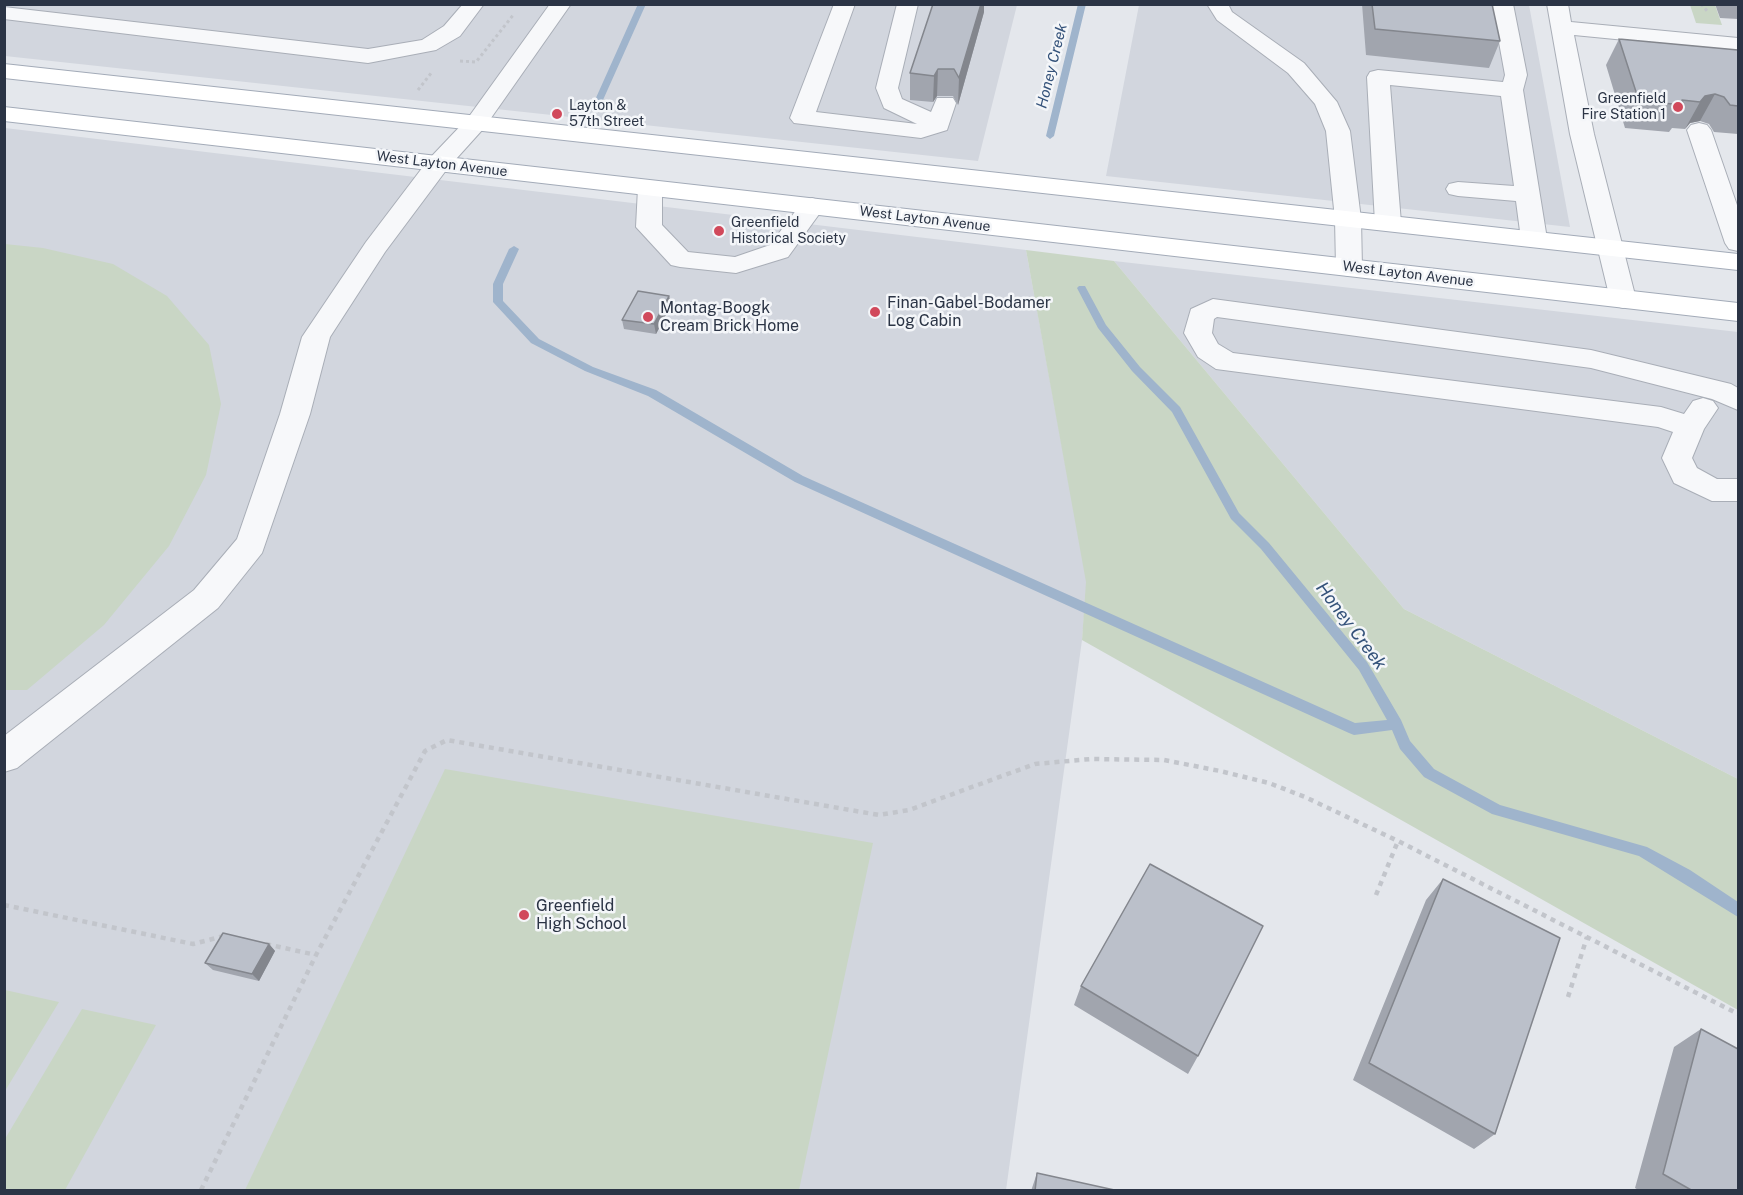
<!DOCTYPE html>
<html>
<head>
<meta charset="utf-8">
<style>
	body { margin:0 }
	#map { position:relative; width:1743px; height:1195px; overflow:hidden; background:#e4e7ec; font-family:"Public Sans",sans-serif }
	canvas { display:block }
	.frame { position:absolute; inset:0; border:6px solid #2b3445; pointer-events:none }
</style>
</head>
<body>
<div id="map">
<canvas width="1743" height="1195"></canvas>
<div class="frame"></div>
</div>
<script>
const context = document.querySelector('canvas').getContext('2d');
context.lineJoin = 'round';
function paint(path, color) {
  context.fillStyle = color;
  context.fill(path, 'evenodd');
}
function poly(rows) {
  const path = new Path2D();
  for (const r of rows) {
    path.moveTo(r[0], r[1]);
    for (let i = 2; i < r.length; i += 2) path.lineTo(r[i], r[i + 1]);
  }
  return path;
}
function strokePath(path, color, width, dash) {
  context.strokeStyle = color;
  context.lineWidth = width;
  context.lineCap = dash ? 'butt' : 'round';
  context.setLineDash(dash || []);
  context.stroke(path);
}
function label(font, color, halo, rows, align = 'center') {
  context.font = font + ' "Public Sans",sans-serif';
  context.lineWidth = 5;
  context.setLineDash([]);
  context.textBaseline = 'middle';
  context.strokeStyle = halo;
  context.fillStyle = color;
  for (const [text, x, y, turn = 0] of rows) {
    context.save();
    context.translate(x, y);
    context.rotate((+turn || 0) * Math.PI / 180);
    context.textAlign = isNaN(turn) ? turn : align;
    if (halo) context.strokeText(text, 0, 0);
    context.fillText(text, 0, 0);
    context.restore();
  }
}
paint(poly([
	[5,5,1017,5,978,161,5,56],
	[1139,5,1529,5,1570,227,1106,176],
	[5,128,1026,250,1087,582,1082,640,1006,1190,5,1190],
	[1114,261,1738,332,1738,779,1404,609]
]), '#d2d6de');
paint(poly([
	[1690,5,1715,5,1722,25,1696,23],
	[5,244,43,248,113,264,167,296,209,345,221,404,206,475,169,546,104,625,27,690,5,690],
	[1026,250,1114,261,1404,609,1738,779,1738,1010,1082,640,1086,582],
	[445,769,873,843,799,1190,245,1190],
	[5,990,59,1002,5,1091,4,990],
	[82,1009,156,1025,65,1190,5,1190,5,1139]
]), '#c9d6c5');
paint(poly([
	[638,4,646,4,603,100,596,102,595,100,638,4],
	[1078,4,1086,4,1054,136,1050,139,1046,136,1078,4],
	[514,246,519,249,503,284,503,301,539,339,593,367,656,390,803,476,1355,723,1387,720,1359,670,1261,549,1231,519,1172,412,1132,371,1098,328,1077,288,1079,286,1085,286,1106,325,1140,367,1180,407,1239,513,1269,543,1367,662,1401,720,1410,741,1434,769,1500,805,1647,847,1690,870,1738,902,1738,917,1639,856,1492,814,1424,777,1400,749,1392,730,1354,735,1349,733,795,482,648,396,585,371,531,343,493,302,493,284,509,249,514,246]
]), '#9fb4cc');
const minor = poly([
	[463,4,484,4,460,36,436,50,368,63,4,19,4,7,368,49,422,40,444,26,463,4],
	[550,4,571,4,484,128,447,169,385,252,330,337,310,414,262,553,218,608,17,768,4,772,4,736,194,590,237,539,280,414,302,337,366,242,429,159,468,118,550,4],
	[834,4,855,4,816,112,917,124,884,108,876,88,897,4,918,4,898,88,902,99,931,112,937,98,953,98,956,103,947,130,921,138,794,123,790,118,834,4],
	[1207,4,1228,4,1232,12,1304,63,1337,102,1350,131,1361,219,1362,268,1358,274,1349,276,1340,274,1336,268,1335,219,1326,131,1315,104,1288,73,1217,20,1207,4],
	[1492,4,1513,4,1527,75,1523,90,1547,239,1543,245,1534,247,1525,245,1521,239,1516,201,1458,196,1449,194,1446,189,1449,184,1458,182,1514,186,1501,96,1390,85,1401,223,1397,228,1388,231,1379,228,1375,223,1367,77,1370,72,1378,70,1503,82,1505,75,1492,4],
	[1547,4,1568,4,1571,22,1738,38,1738,51,1574,35,1594,134,1636,299,1633,305,1623,308,1613,305,1610,299,1570,134,1547,4],
	[1699,123,1707,125,1711,130,1738,208,1738,251,1729,249,1725,243,1687,130,1691,125,1699,123],
	[650,181,659,183,662,188,662,225,688,252,735,257,770,245,803,201,812,198,821,201,825,206,788,257,736,273,680,267,671,265,636,227,638,188,641,183,650,181],
	[1213,299,1591,350,1731,384,1738,388,1738,410,1712,399,1591,368,1217,317,1214,319,1212,333,1218,344,1233,353,1661,407,1684,414,1693,401,1703,398,1713,401,1718,408,1704,429,1692,458,1697,468,1717,479,1738,479,1738,501,1712,501,1674,483,1662,458,1673,432,1658,427,1216,369,1198,357,1184,333,1191,309,1213,299]
]);
const major = poly([
	[4,64,1738,254,1738,270,4,78,4,64],
	[4,107,1738,303,1738,321,4,121,4,107]
]);
strokePath(minor, '#a9aeb7', 2);
strokePath(major, '#a3abb8', 2);
strokePath(poly([
	[1701,4,1709,13],
	[460,61,476,62,514,14],
	[418,90,432,72]
]), '#c2c5cb', 3, [3, 3]);
strokePath(poly([
	[1376,895,1398,841],
	[4,905,193,944,224,936],
	[266,944,316,955],
	[1568,997,1587,937],
	[201,1190,316,955,425,751,447,740,879,815,909,810,1035,764,1091,759,1164,760,1220,771,1269,783,1305,797,1398,841,1738,1014]
]), '#c2c5cb', 4.5, [5, 5]);
paint(minor, '#f7f8fa');
paint(major, '#fff');
paint(poly([
	[933,4,984,4,984,12,958,105,953,96,937,96,933,102,910,100,910,73],
	[1362,4,1492,4,1500,41,1489,68,1366,55],
	[1715,4,1738,4,1738,19,1720,18],
	[1619,39,1738,50,1738,134,1714,132,1709,124,1700,121,1690,123,1685,129,1672,128,1669,132,1625,128,1606,65],
	[669,296,671,305,656,334,624,329,622,320],
	[1443,879,1495,1134,1474,1149,1353,1080,1426,900],
	[269,944,275,951,259,981,213,970,205,963],
	[1081,986,1198,1056,1188,1074,1074,1005],
	[1701,1029,1738,1191,1640,1191,1635,1188,1674,1047],
	[1037,1173,1119,1191,1031,1191]
]), '#a1a5ae');
paint(poly([
	[981,4,984,4,984,12,958,105,959,78],
	[938,69,937,96,933,102,934,76],
	[1715,94,1700,121,1690,123,1685,129,1700,102,1705,96],
	[669,296,671,305,656,334,654,324],
	[269,944,275,951,259,981,252,974]
]), '#83868d');
const building = poly([
	[933,4,981,4,959,78,954,69,938,69,934,76,910,73,933,4],
	[1372,4,1492,4,1500,41,1375,29,1372,4],
	[1619,39,1738,50,1738,106,1730,105,1724,97,1715,94,1705,96,1700,102,1682,100,1684,105,1639,101,1619,39],
	[638,291,669,296,654,324,622,320,638,291],
	[1150,864,1263,926,1198,1056,1081,986,1150,864],
	[1443,879,1560,938,1495,1134,1369,1063,1443,879],
	[223,933,269,944,252,974,205,963,223,933],
	[1701,1029,1738,1049,1738,1191,1693,1191,1663,1174,1701,1029],
	[1037,1173,1119,1191,1035,1191,1037,1173]
]);
paint(building, '#bbc0ca');
strokePath(building, '#83868d', 1.5);
for (const [x, y, r, color] of [
	[1678,107,6,"#d1495b"],
	[557,114,6,"#d1495b"],
	[719,231,6,"#d1495b"],
	[875,312,6,"#d1495b"],
	[648,317,6,"#d1495b"],
	[524,915,6,"#d1495b"]
]) {
  const dot = new Path2D();
  dot.arc(x, y, r, 0, 2 * Math.PI);
  context.fillStyle = color;
  context.fill(dot);
  strokePath(dot, '#f4f6f9', 2);
}
label('14px', '#2b3445', '#f4f6f9', [
	["Greenfield",1666,99,"right"],
	["Fire Station 1",1666,115,"right"],
	["Layton &",569,106],
	["57th Street",569,122],
	["Greenfield",731,223],
	["Historical Society",731,239]
], 'left');
label('14px', '#2b3445', '#f4f6f9', [
	["West Layton Avenue",442,164,7],
	["West Layton Avenue",925,219,7],
	["West Layton Avenue",1408,274,7]
]);
label('italic 15px', '#34527a', '#f4f6f9', [
	["Honey Creek",1052,66,-76]
]);
label('16px', '#2b3445', '#f4f6f9', [
	["Finan-Gabel-Bodamer",887,303],
	["Log Cabin",887,321],
	["Montag-Boogk",660,308],
	["Cream Brick Home",660,326],
	["Greenfield",536,906],
	["High School",536,924]
], 'left');
label('italic 18px', '#34527a', '#f4f6f9', [
	["Honey Creek",1351,626,53]
]);
</script>
</body>
</html>
